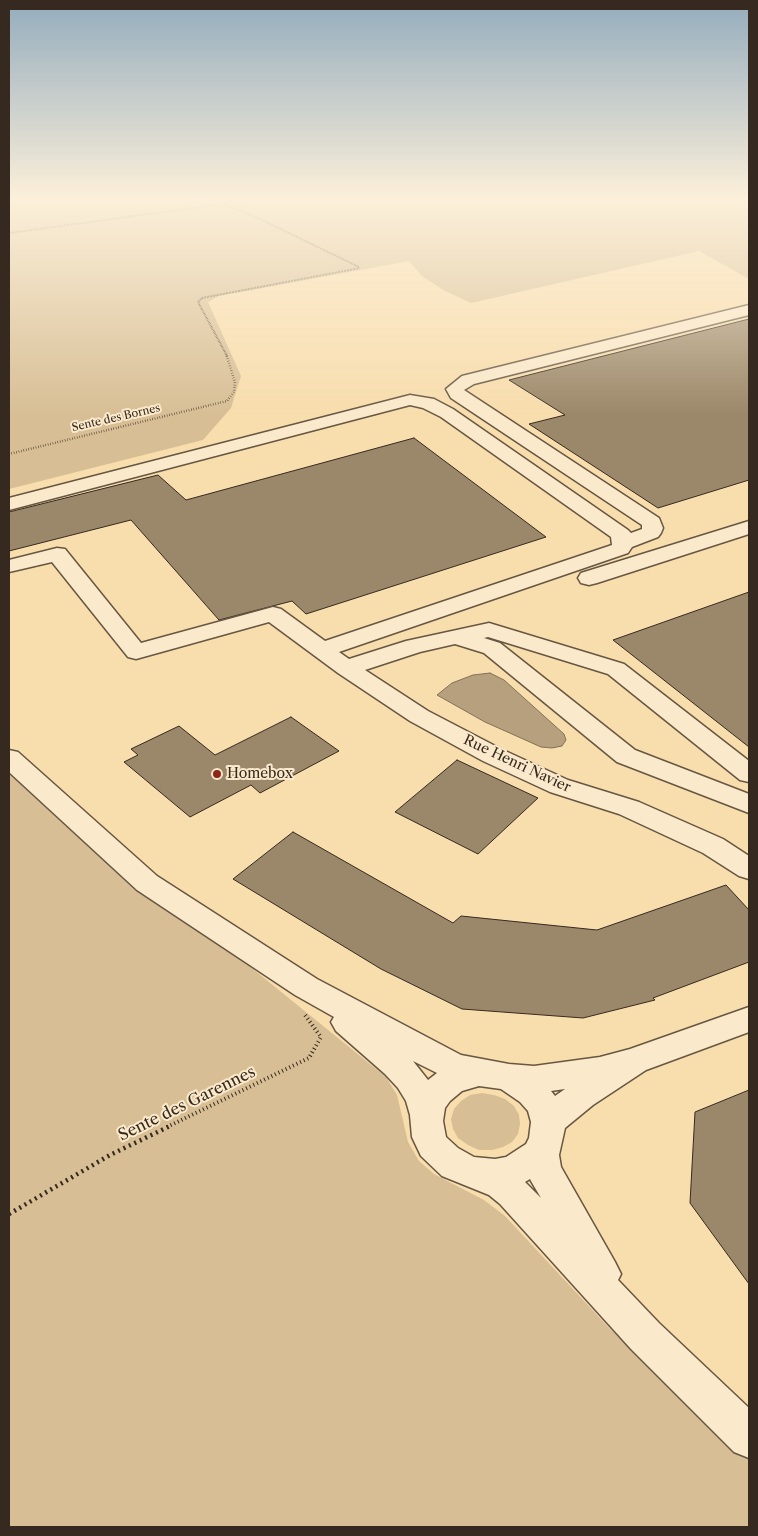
<!DOCTYPE html>
<html>
<head>
<meta charset="utf-8">
<style>
	body { margin:0 }
	#map { position:relative; width:758px; height:1536px; overflow:hidden; background:#f8ddad; font-family:"Libre Caslon Text",serif }
	canvas { display:block }
	.frame { position:absolute; inset:0; border:10px solid #36291f; pointer-events:none }
</style>
</head>
<body>
<div id="map">
<canvas width="758" height="1536"></canvas>
<div class="frame"></div>
</div>
<script>
const context = document.querySelector('canvas').getContext('2d');
context.lineJoin = 'round';
function paint(path, color) {
  context.fillStyle = color;
  context.fill(path, 'evenodd');
}
function poly(rows) {
  const path = new Path2D();
  for (const r of rows) {
    path.moveTo(r[0], r[1]);
    for (let i = 2; i < r.length; i += 2) path.lineTo(r[i], r[i + 1]);
  }
  return path;
}
function strokePath(path, color, width, dash) {
  context.strokeStyle = color;
  context.lineWidth = width;
  context.lineCap = dash ? 'butt' : 'round';
  context.setLineDash(dash || []);
  context.stroke(path);
}
function label(font, color, halo, rows, align = 'center') {
  context.font = font + ' "Libre Caslon Text",serif';
  context.lineWidth = 4;
  context.setLineDash([]);
  context.textBaseline = 'middle';
  context.strokeStyle = halo;
  context.fillStyle = color;
  for (const [text, x, y, turn = 0] of rows) {
    context.save();
    context.translate(x, y);
    context.rotate((+turn || 0) * Math.PI / 180);
    context.textAlign = isNaN(turn) ? turn : align;
    if (halo) context.strokeText(text, 0, 0);
    context.fillText(text, 0, 0);
    context.restore();
  }
}
paint(poly([
	[9,200,749,200,749,279,699,251,471,303,443,290,422,276,409,261,219,296,208,302,241,376,231,408,203,440,9,489],
	[9,758,147,883,386,1077,397,1095,408,1142,419,1161,434,1174,484,1200,505,1216,612,1331,749,1445,749,1527,9,1527],
	[482,1093,494,1095,505,1099,514,1106,519,1115,520,1124,518,1134,512,1142,503,1147,492,1150,479,1150,468,1145,458,1138,453,1129,451,1119,454,1109,461,1101,470,1095]
]), '#d7be95');
const water = poly([
	[490,673,504,680,564,734,566,740,562,746,552,748,541,747,485,722,437,695,452,683,473,675,490,673]
]);
paint(water, '#b6a07d');
strokePath(water, '#837057', 1);
const building = poly([
	[749,319,749,480,658,508,529,424,565,415,509,380,749,319],
	[414,438,546,537,306,614,292,601,219,620,131,520,9,551,9,512,158,475,186,500,414,438],
	[749,592,749,747,613,640,749,592],
	[291,717,339,751,260,793,251,785,190,817,124,762,138,755,131,749,179,726,215,755,291,717],
	[457,760,538,798,478,854,395,812,457,760],
	[293,832,453,923,461,916,597,930,726,885,749,910,749,962,653,998,655,1000,583,1018,462,1009,381,969,233,879,293,832],
	[749,1090,749,1284,690,1203,695,1112,749,1090]
]);
paint(building, '#9b8769');
strokePath(building, '#36291f', 1);
const minor = poly([
	[749,305,749,315,474,384,464,390,659,518,663,528,661,533,658,537,632,547,628,553,339,652,349,659,406,641,489,623,624,664,749,761,749,782,740,780,608,674,488,637,484,638,500,643,635,750,749,794,749,813,617,762,484,653,455,644,420,652,365,670,428,711,501,749,568,780,639,802,723,839,749,856,749,879,739,876,703,853,619,814,550,792,483,761,410,721,338,673,269,622,136,659,128,657,52,562,9,572,9,560,57,548,65,549,141,643,273,607,281,609,325,641,612,545,611,537,441,417,423,408,410,405,9,510,9,498,410,395,434,399,453,409,628,530,631,533,642,529,642,525,451,398,446,389,462,376,749,305],
	[749,521,749,534,597,583,589,585,581,583,578,578,581,573,749,521],
	[9,750,18,752,157,876,317,979,461,1055,509,1064,534,1066,600,1057,630,1049,749,1007,749,1032,646,1070,593,1105,565,1128,559,1155,561,1167,615,1262,621,1274,618,1280,659,1323,749,1408,749,1458,734,1452,631,1349,500,1204,489,1195,442,1176,421,1156,412,1137,410,1115,406,1101,398,1088,385,1074,336,1031,331,1022,334,1017,295,995,137,890,9,772,9,750],
	[413,1061,437,1073,428,1080,413,1061],
	[479,1086,501,1089,520,1102,528,1111,531,1122,529,1138,526,1144,506,1157,495,1159,474,1157,458,1148,446,1137,443,1121,445,1108,450,1101,462,1091,479,1086],
	[565,1089,555,1096,551,1091,565,1089],
	[530,1179,531,1181,541,1198,525,1182,530,1179]
]);
strokePath(minor, '#665642', 3);
strokePath(poly([
	[222,204,260,219,359,267],
	[9,233,253,200],
	[227,356,198,302,202,298,360,268]
]), '#36291f', 2, [0.5, 1]);
strokePath(poly([
	[9,454,227,401,234,392,235,382,226,354]
]), '#36291f', 2.5, [0.5, 2]);
strokePath(poly([
	[167,1127,309,1058,321,1037,305,1015]
]), '#36291f', 4, [1, 3]);
strokePath(poly([
	[9,1214,110,1155,170,1126]
]), '#36291f', 4.5, [2, 4]);
paint(minor, '#fae9ca');
const sky = context.createLinearGradient(0, 0, 0, 415);
sky.addColorStop(0, '#94acbd');
sky.addColorStop(0.48, '#fcf0da');
sky.addColorStop(1, '#fcf0da00');
context.fillStyle = sky;
context.fillRect(0, 0, 758, 415);
for (const [x, y, r, color] of [
	[217,774,5,"#8f2418"]
]) {
  const dot = new Path2D();
  dot.arc(x, y, r, 0, 2 * Math.PI);
  context.fillStyle = color;
  context.fill(dot);
  strokePath(dot, '#fae9ca', 2);
}
label('11px', '#36291f', '#fae9ca', [
	["Sente des Bornes",116,418,-13]
]);
label('14px', '#36291f', '#fae9ca', [
	["Rue Henri Navier",517,764,25]
]);
label('14px', '#36291f', '#fae9ca', [
	["Homebox",227,774]
], 'left');
label('16px', '#36291f', '#fae9ca', [
	["Sente des Garennes",187,1104,-26]
]);
</script>
</body>
</html>
